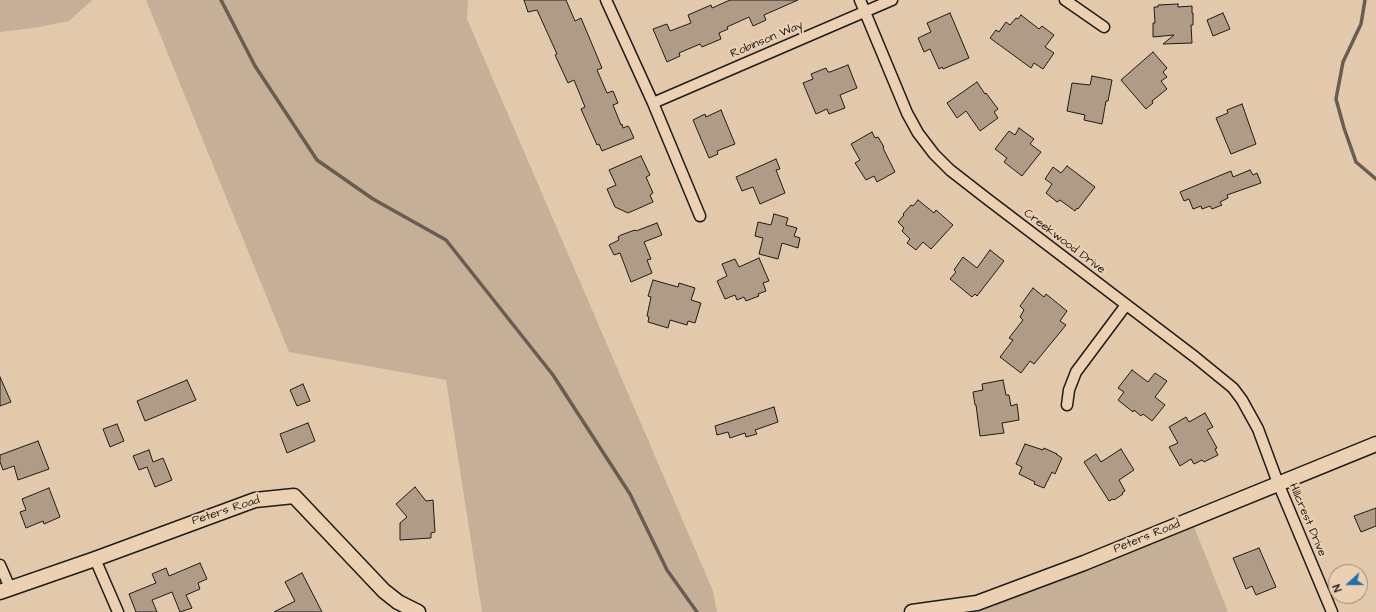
<!DOCTYPE html>
<html>
<head>
<meta charset="utf-8">
<style>
	body { margin:0 }
	#map { position:relative; width:1376px; height:612px; overflow:hidden; background:#e3c9ac; font-family:"Architects Daughter",sans-serif }
	canvas { display:block }
	.north { position:absolute; left:1328px; top:564px; width:40px; height:40px; box-sizing:border-box; background:#ebd0b2; border:1px solid #988876; border-radius:50%; rotate:249deg; font-size:11px; font-weight:700; line-height:16px; text-align:center; color:#1c1c1c }
	.north::after { content:''; display:block; margin:auto; width:14px; height:18px; background:#1f6fb2; clip-path:polygon(50% 0,100% 100%,50% 72%,0 100%) }
</style>
</head>
<body>
<div id="map">
<canvas width="1376" height="612"></canvas>
<div class="north">N</div>
</div>
<script>
const context = document.querySelector('canvas').getContext('2d');
context.lineJoin = 'round';
function paint(path, color) {
  context.fillStyle = color;
  context.fill(path, 'evenodd');
}
function poly(rows) {
  const path = new Path2D();
  for (const r of rows) {
    path.moveTo(r[0], r[1]);
    for (let i = 2; i < r.length; i += 2) path.lineTo(r[i], r[i + 1]);
  }
  return path;
}
function strokePath(path, color, width, dash) {
  context.strokeStyle = color;
  context.lineWidth = width;
  context.lineCap = dash ? 'butt' : 'round';
  context.setLineDash(dash || []);
  context.stroke(path);
}
function label(font, color, halo, rows, align = 'center') {
  context.font = font + ' "Architects Daughter",sans-serif';
  context.lineWidth = 4;
  context.setLineDash([]);
  context.textBaseline = 'middle';
  context.strokeStyle = halo;
  context.fillStyle = color;
  for (const [text, x, y, turn = 0] of rows) {
    context.save();
    context.translate(x, y);
    context.rotate((+turn || 0) * Math.PI / 180);
    context.textAlign = isNaN(turn) ? turn : align;
    if (halo) context.strokeText(text, 0, 0);
    context.fillText(text, 0, 0);
    context.restore();
  }
}
paint(poly([
	[0,0,92,0,69,21,34,28,0,32],
	[146,0,468,0,467,19,713,591,717,612,482,612,446,380,289,352],
	[1191,519,1228,612,912,612,977,603]
]), '#c5af97');
strokePath(poly([
	[221,0,255,66,317,160,373,199,446,240,553,375,630,494,667,570,697,612],
	[1365,0,1361,24,1343,62,1336,99,1344,128,1356,162,1376,179]
]), '#675d53', 3.5);
const building = poly([
	[524,0,566,0,575,21,581,18,602,68,597,70,607,93,613,91,618,103,613,105,621,125,622,124,623,128,628,126,629,127,634,138,602,151,599,144,597,145,581,109,585,107,574,80,568,83,555,55,557,54,537,10,528,12,524,0],
	[730,0,798,0,764,15,766,20,753,26,749,17,727,27,728,29,719,33,721,39,702,47,700,44,679,53,680,56,667,62,653,29,667,24,670,31,691,23,688,15,711,5,712,8,730,0],
	[1178,4,1178,7,1192,6,1192,13,1193,13,1193,25,1191,25,1192,43,1163,44,1174,35,1153,37,1153,23,1155,23,1154,7,1158,7,1158,5,1178,4],
	[950,13,969,58,943,69,942,67,939,69,930,49,924,52,918,38,931,32,927,23,950,13],
	[1223,13,1230,29,1213,36,1207,20,1223,13],
	[1021,15,1039,29,1042,26,1054,35,1045,47,1054,53,1043,69,1034,63,1031,68,990,38,996,30,999,32,1006,22,1010,25,1016,18,1018,19,1021,15],
	[1153,52,1167,68,1163,72,1167,77,1161,81,1167,89,1152,101,1153,103,1146,109,1121,80,1153,52],
	[848,65,857,88,840,95,845,108,829,114,827,109,816,114,803,83,813,79,811,74,826,68,828,72,830,72,848,65],
	[1092,76,1112,80,1108,101,1106,101,1102,124,1084,120,1085,115,1067,111,1072,83,1090,85,1092,76],
	[977,82,985,94,986,93,998,109,994,112,998,118,980,131,966,111,957,118,947,103,977,82],
	[1242,104,1256,144,1231,154,1216,118,1228,113,1227,110,1242,104],
	[721,110,735,144,717,151,718,154,709,158,693,120,705,114,706,117,721,110],
	[1019,128,1034,139,1030,144,1041,152,1022,176,1004,162,1007,158,995,149,1009,131,1015,135,1019,128],
	[872,132,875,138,878,137,884,147,883,148,895,172,877,182,874,176,866,180,855,163,860,160,851,144,872,132],
	[641,156,650,175,646,177,653,193,650,195,653,202,628,213,615,207,607,189,616,185,609,170,641,156],
	[776,159,780,169,776,170,785,193,760,204,753,187,742,191,736,177,776,159],
	[1067,166,1095,187,1078,209,1077,208,1075,211,1060,200,1057,202,1046,193,1052,184,1045,179,1053,167,1061,173,1067,166],
	[1250,170,1253,175,1257,173,1261,183,1227,195,1228,198,1220,202,1222,205,1212,209,1210,206,1202,209,1201,206,1193,209,1189,199,1184,201,1180,192,1231,171,1233,177,1250,170],
	[918,200,934,213,936,210,953,225,931,249,923,242,916,250,907,243,910,239,902,231,904,228,898,222,904,215,903,214,911,205,913,206,918,200],
	[774,214,788,218,786,225,797,228,794,236,800,238,798,248,782,243,778,259,759,254,763,238,755,236,758,222,771,225,774,214],
	[657,223,662,235,644,242,651,259,647,260,652,273,631,282,620,253,614,255,609,245,619,240,618,237,621,235,635,230,636,231,657,223],
	[990,250,1004,261,977,296,975,294,972,297,950,279,956,272,954,270,963,257,977,268,990,250],
	[759,258,769,281,763,283,766,291,758,294,759,296,746,301,744,297,737,300,735,295,725,299,717,281,727,276,722,264,735,259,739,267,759,258],
	[653,280,678,287,679,283,695,288,691,300,701,303,695,323,688,321,687,325,670,320,668,328,648,322,649,317,647,316,651,297,648,296,653,280],
	[1033,288,1044,297,1046,294,1067,311,1060,321,1066,325,1034,364,1030,361,1021,373,1000,357,1013,340,1009,338,1023,320,1020,317,1024,310,1020,306,1033,288],
	[1132,370,1148,382,1155,373,1167,381,1155,397,1165,405,1152,421,1143,414,1141,416,1134,410,1133,412,1118,400,1124,392,1118,388,1132,370],
	[0,377,11,402,0,406,0,377],
	[187,380,196,400,145,421,137,401,187,380],
	[1003,380,1006,395,1009,395,1011,406,1017,404,1019,420,1002,423,1004,433,980,436,976,405,975,405,973,392,983,390,982,384,1003,380],
	[303,384,310,401,297,406,290,390,303,384],
	[774,407,778,422,755,430,757,434,746,437,745,433,730,438,728,432,717,435,715,426,774,407],
	[1205,413,1213,427,1207,430,1217,448,1215,449,1218,455,1204,462,1202,460,1194,464,1191,459,1180,466,1169,447,1178,443,1169,427,1186,417,1189,422,1205,413],
	[308,423,315,441,287,453,280,434,308,423],
	[117,424,124,441,110,447,103,429,117,424],
	[38,441,49,469,18,480,14,466,3,470,0,462,0,455,38,441],
	[1025,444,1043,450,1044,448,1057,454,1056,454,1062,458,1055,474,1052,472,1044,488,1034,484,1035,482,1019,474,1022,467,1016,464,1025,444],
	[1121,449,1134,470,1119,480,1125,491,1122,493,1123,494,1114,500,1113,499,1109,501,1084,462,1096,454,1101,462,1121,449],
	[149,450,153,462,163,458,172,480,155,487,147,467,139,470,133,456,149,450],
	[415,487,426,501,433,500,435,532,431,533,431,538,400,540,400,523,407,517,396,504,415,487],
	[49,488,60,517,44,524,43,521,26,528,20,512,26,510,22,499,49,488],
	[1376,508,1376,526,1361,532,1354,516,1376,508],
	[1259,548,1276,587,1256,595,1252,586,1246,589,1233,558,1259,548],
	[200,563,207,579,198,583,200,589,186,595,192,608,180,612,172,592,152,600,157,612,136,612,129,594,156,583,152,574,166,568,169,576,200,563],
	[302,573,322,612,274,612,295,601,285,582,302,573]
]);
paint(building, '#af9b86');
strokePath(building, '#1c1c1c', 1);
const street = poly([
	[606,0,653,103,700,216],
	[860,0,907,113,918,133,934,154,950,170,986,198,1195,357,1233,388,1242,400,1258,429,1278,483,1332,612],
	[1065,0,1104,27],
	[653,103,892,0],
	[1067,405,1069,390,1076,372,1126,305],
	[95,559,118,612],
	[0,565,10,588]
]);
const secondary = poly([
	[0,592,95,559,255,500,294,496,384,591,398,602,418,612],
	[912,612,977,603,1084,563,1376,444]
]);
strokePath(street, '#1c1c1c', 13);
strokePath(secondary, '#1c1c1c', 17);
strokePath(street, '#ebd0b2', 10);
strokePath(secondary, '#ebd0b2', 14);
label('12px', '#1c1c1c', '#ebd0b2', [
	["Robinson Way",767,40,-23],
	["Creekwood Drive",1064,242,37],
	["Peters Road",226,511,-18],
	["Hillcrest Drive",1307,520,67],
	["Peters Road",1147,537,-22]
]);
</script>
</body>
</html>
